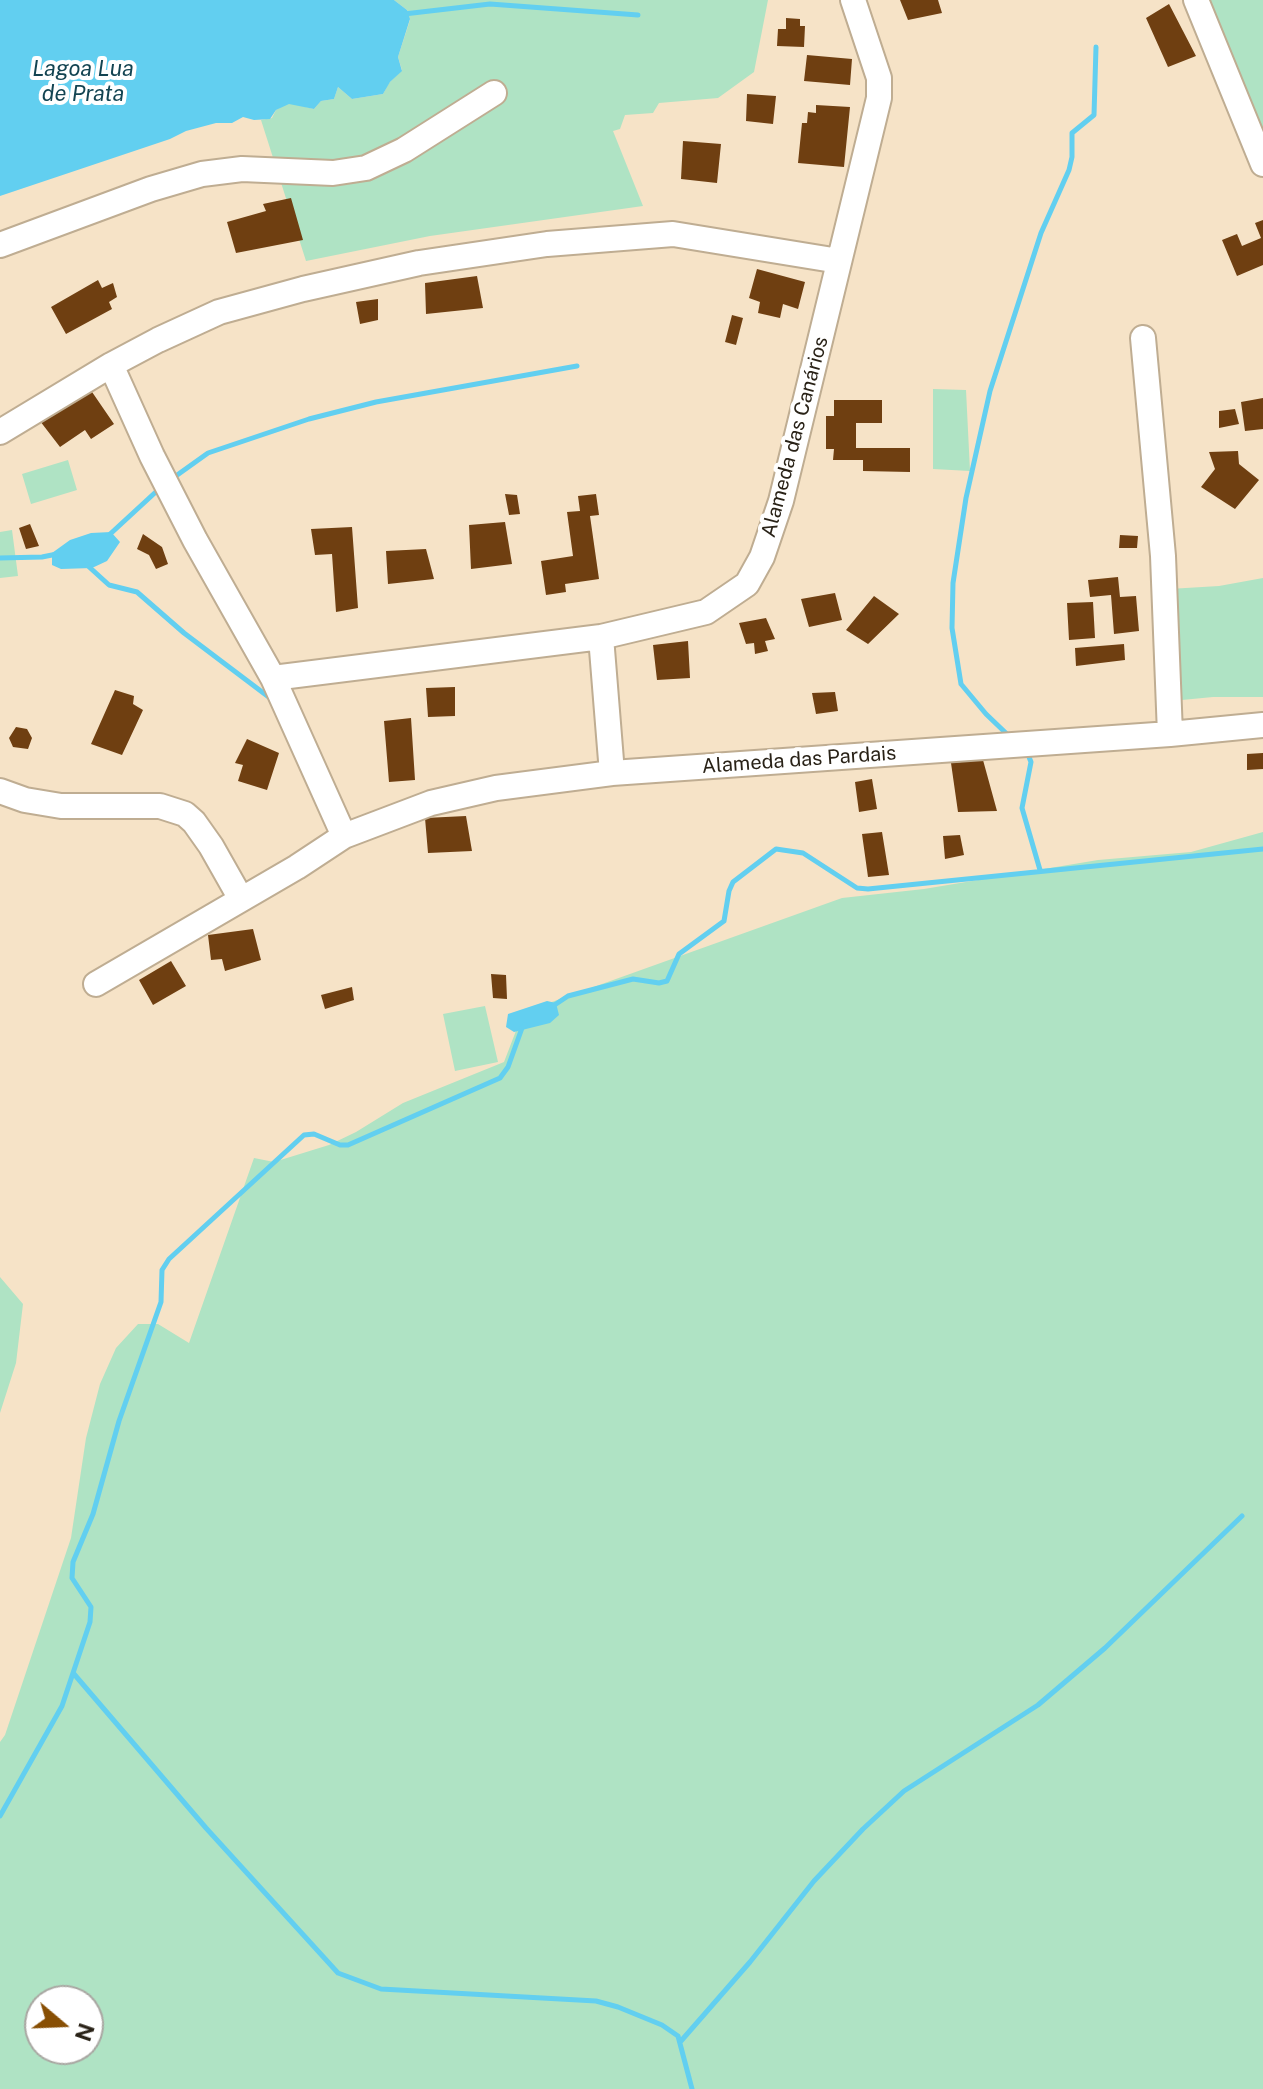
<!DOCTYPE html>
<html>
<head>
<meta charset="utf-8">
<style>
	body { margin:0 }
	#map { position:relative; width:1263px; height:2089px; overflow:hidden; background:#f6e3c7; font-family:"Public Sans",sans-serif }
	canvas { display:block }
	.north { position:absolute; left:24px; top:1985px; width:80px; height:80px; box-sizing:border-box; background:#fff; border:2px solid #a9a7a2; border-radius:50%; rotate:109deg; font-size:22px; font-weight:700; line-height:32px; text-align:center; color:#292217 }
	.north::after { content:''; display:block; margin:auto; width:28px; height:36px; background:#884f04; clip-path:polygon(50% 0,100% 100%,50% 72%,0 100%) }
</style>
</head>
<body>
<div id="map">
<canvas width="1263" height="2089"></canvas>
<div class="north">N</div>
</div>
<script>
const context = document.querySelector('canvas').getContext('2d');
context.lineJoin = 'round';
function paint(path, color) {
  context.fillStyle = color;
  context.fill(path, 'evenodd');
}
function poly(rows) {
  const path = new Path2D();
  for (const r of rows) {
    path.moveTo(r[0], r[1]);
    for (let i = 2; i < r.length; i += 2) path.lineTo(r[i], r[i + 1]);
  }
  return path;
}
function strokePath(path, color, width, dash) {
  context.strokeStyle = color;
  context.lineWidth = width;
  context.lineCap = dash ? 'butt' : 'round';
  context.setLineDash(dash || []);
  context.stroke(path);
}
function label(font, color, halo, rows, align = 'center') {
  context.font = font + ' "Public Sans",sans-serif';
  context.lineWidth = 8;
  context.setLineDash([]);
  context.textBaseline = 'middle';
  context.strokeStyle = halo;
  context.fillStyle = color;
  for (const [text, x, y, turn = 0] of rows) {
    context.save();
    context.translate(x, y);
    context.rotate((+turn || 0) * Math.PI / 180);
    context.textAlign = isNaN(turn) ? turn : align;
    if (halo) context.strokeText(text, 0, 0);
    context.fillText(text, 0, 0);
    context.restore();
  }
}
paint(poly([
	[394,0,768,0,754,72,718,98,659,103,653,113,625,115,620,129,613,131,643,206,430,236,306,261,261,120,272,118,276,110,287,104,294,104,314,109,321,101,334,99,338,87,352,99,383,94,389,83,402,70,398,57,410,20,407,10],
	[1207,0,1263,0,1263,133],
	[933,389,966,390,970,471,933,469],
	[68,460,77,490,31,504,22,474],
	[12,530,18,576,0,578,0,532],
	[1263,578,1263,697,1213,697,1161,702,1169,589,1219,586],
	[1263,832,1263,2089,0,2089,0,1742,5,1735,71,1538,86,1438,100,1384,116,1348,138,1324,158,1324,189,1343,254,1158,274,1162,329,1145,356,1132,403,1103,504,1062,519,1023,535,1008,842,898,924,889,1098,860,1191,852],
	[40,2001,88,2001,88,2049,40,2049],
	[485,1006,498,1062,455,1071,443,1014],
	[0,1277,23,1304,16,1363,0,1413]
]), '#afe3c4');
paint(poly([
	[0,0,394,0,407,10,410,19,398,57,402,71,390,82,383,94,352,99,338,87,334,99,321,101,314,109,289,104,276,110,270,119,254,120,243,117,232,123,216,123,186,131,170,139,0,196],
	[111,532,120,542,107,561,92,568,61,569,52,565,52,553,70,540,91,533],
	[547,1001,556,1003,559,1015,550,1023,514,1032,506,1027,508,1014]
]), '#62cff0');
strokePath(poly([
	[404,14,490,4,638,15],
	[173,478,208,453,309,419,376,402,577,366],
	[108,536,159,489],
	[0,558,42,557,57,554],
	[87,565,109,585,137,592,184,633,274,701],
	[1010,737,986,714,961,684,952,628,953,583,966,498,990,391,1041,233,1069,170,1072,157,1072,133,1094,115,1096,47],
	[1027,752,1031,762,1022,808,1040,870],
	[553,1006,568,996,633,979,659,983,667,981,679,954,724,921,729,891,733,882,776,849,803,853,857,888,868,889,1263,849],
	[74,1674,206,1828,338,1973,381,1989,596,2001,618,2007,662,2025,678,2036,692,2089],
	[0,1816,62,1706,90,1622,91,1607,72,1578,73,1562,93,1514,119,1421,161,1302,162,1270,169,1259,304,1135,314,1134,340,1145,348,1145,500,1078,508,1067,522,1028,525,1025],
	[681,2041,750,1962,814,1881,863,1829,904,1791,1038,1705,1105,1648,1242,1516]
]), '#62cff0', 5);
paint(poly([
	[900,0,938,0,942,13,908,20],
	[1169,4,1196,56,1168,67,1146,18],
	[786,18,800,19,800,26,805,26,804,47,777,46,778,29,786,29],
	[807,55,852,59,850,85,804,81],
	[747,94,776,96,773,124,746,121],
	[816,105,850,107,844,167,798,163,802,123,807,123,808,112,816,113],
	[683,141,721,144,717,183,681,179],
	[291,198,303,240,236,253,227,222,266,211,263,204],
	[1263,220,1263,265,1237,276,1222,240,1237,234,1242,246,1261,238,1255,223],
	[757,269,805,282,798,309,783,304,780,318,758,313,760,302,749,298],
	[477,276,483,308,426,314,425,283],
	[98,280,102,288,113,283,117,297,109,302,112,309,66,334,51,307],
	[378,299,378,320,360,324,356,302],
	[732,315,743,318,736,345,725,342],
	[90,389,114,424,91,439,85,430,60,447,40,421],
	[1263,398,1263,429,1245,431,1241,402],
	[834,400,882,400,882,423,856,423,856,448,910,448,910,472,863,471,863,460,833,460,834,449,826,449,826,416,834,416],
	[1235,409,1239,424,1219,428,1219,411],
	[1238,451,1239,464,1259,480,1235,509,1201,487,1215,469,1209,452],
	[505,494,517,495,520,514,509,515],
	[596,494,599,515,590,516,599,579,565,584,566,592,546,595,541,561,573,556,567,512,580,511,578,496],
	[505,522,512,564,471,569,469,525],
	[30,524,39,546,26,549,19,528],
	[352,527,358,608,336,612,332,554,315,555,311,529],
	[143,534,162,547,168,564,156,569,149,555,137,549],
	[1120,535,1138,536,1137,548,1119,548],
	[426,549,434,579,388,584,386,551],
	[1118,577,1120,597,1136,596,1139,631,1114,634,1111,595,1090,597,1088,580],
	[835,593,842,620,809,627,801,599],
	[874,596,899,614,868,644,846,630],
	[1093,602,1095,638,1069,640,1067,603],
	[766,618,775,639,765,641,768,651,755,654,754,643,746,644,739,623],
	[688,641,690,678,657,680,653,645],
	[1124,644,1125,660,1076,666,1075,648],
	[455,687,455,716,428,717,426,688],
	[115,690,134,696,133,704,143,710,122,755,91,744],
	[835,692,838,711,816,714,812,693],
	[411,718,415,780,389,782,384,721],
	[16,727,27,729,32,738,28,749,13,747,9,738],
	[247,739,279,753,267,790,238,781,243,765,235,763],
	[1263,753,1263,769,1247,770,1247,754],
	[983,760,997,811,958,812,951,763],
	[872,779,877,809,859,812,855,782],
	[466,816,472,851,428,853,425,818],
	[882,832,889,875,868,877,862,834],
	[960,835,964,855,945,859,943,836],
	[253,929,261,960,225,971,222,959,211,960,208,935],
	[171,961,186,986,153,1005,139,980],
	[491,974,506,975,507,999,493,998],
	[352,987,354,1000,325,1009,321,995]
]), '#6f3f11');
const minor = poly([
	[1196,0,1263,164],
	[0,245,151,189,202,174,242,169,333,173,366,168,404,150,494,93],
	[1143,338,1163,556,1170,734],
	[0,432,111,365,158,340,219,312,303,289,419,263,547,244,673,234,839,261],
	[601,637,612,773],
	[273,678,601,637,706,612,747,584,762,557,781,501,879,98,879,78,853,0],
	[0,791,25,800,61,806,160,806,185,814,194,822,211,846,241,899],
	[344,836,431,803,496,788,612,773,1170,734,1263,725],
	[96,984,297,867,344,836,273,678,195,540,152,456,111,365]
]);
strokePath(minor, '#bfad92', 28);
strokePath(minor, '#fff', 24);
label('20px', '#292217', '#fff', [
	["Alameda das Canários",795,437,-75],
	["Alameda das Pardais",799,760,-4]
]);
label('italic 22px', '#134452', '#fff', [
	["Lagoa Lua",83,69],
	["de Prata",83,94]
]);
</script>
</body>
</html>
